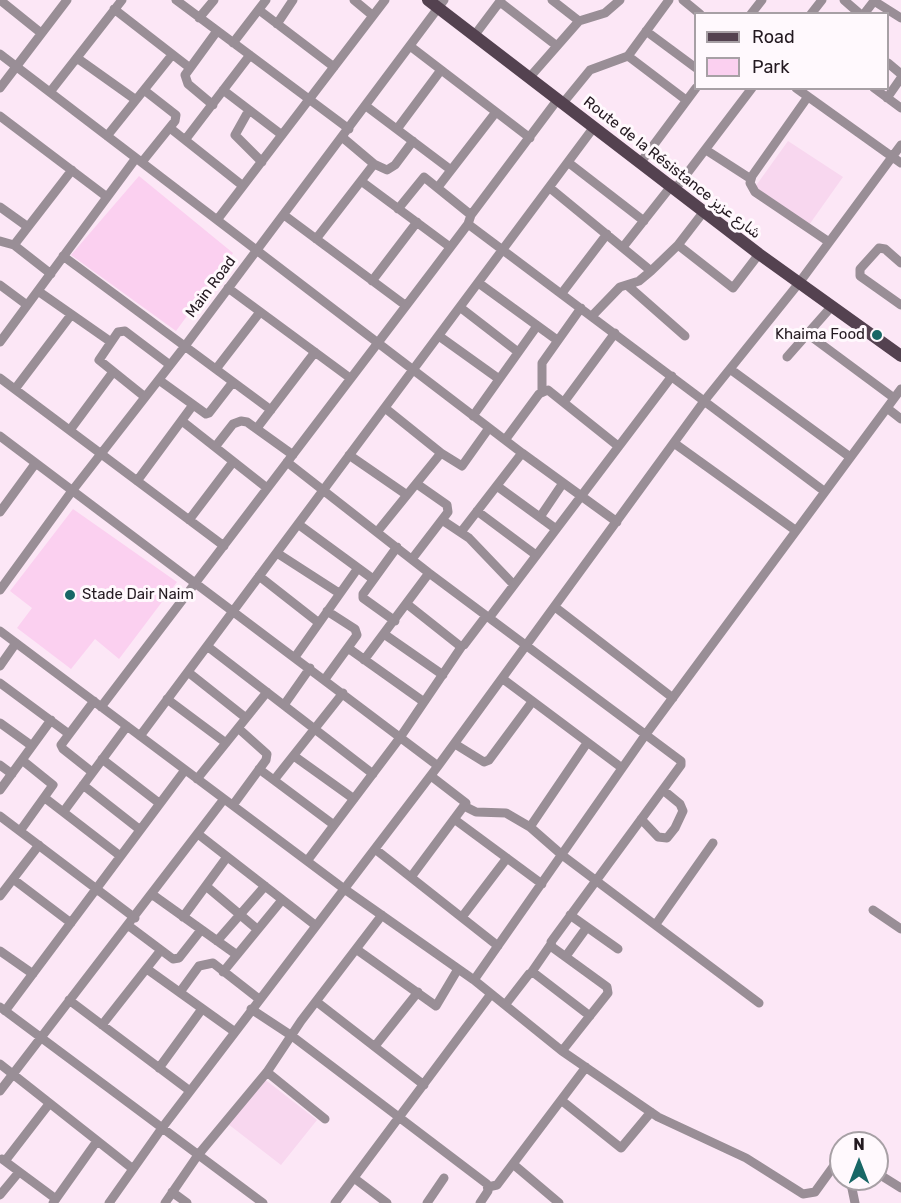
<!DOCTYPE html>
<html>
<head>
<meta charset="utf-8">
<style>
	body { margin:0 }
	#map { position:relative; width:901px; height:1203px; overflow:hidden; background:#fce7f6; font-family:Rubik,sans-serif }
	canvas { display:block }
	.legend { position:absolute; left:694px; top:12px; width:195px; height:78px; box-sizing:border-box; background:#fff9fd; border:2px solid #a7a0a5; margin:0; padding:8px 10px; list-style:none; font-size:18px; color:#241a21 }
	.legend li { display:flex; align-items:center; gap:12px; height:30px }
	.legend b { width:30px; border:2px solid #a7a0a5 }
	.north { position:absolute; left:829px; top:1131px; width:60px; height:60px; box-sizing:border-box; background:#fff9fd; border:2px solid #a7a0a5; border-radius:50%; rotate:0deg; font-size:16px; font-weight:700; line-height:24px; text-align:center; color:#241a21 }
	.north::after { content:''; display:block; margin:auto; width:21px; height:27px; background:#186766; clip-path:polygon(50% 0,100% 100%,50% 72%,0 100%) }
</style>
</head>
<body>
<div id="map">
<canvas width="901" height="1203"></canvas>
<ul class="legend">
<li><b style="height:8px;background:#544250"></b>Road</li>
<li><b style="height:16px;background:#fbd0f0"></b>Park</li>
</ul>
<div class="north">N</div>
</div>
<script>
const context = document.querySelector('canvas').getContext('2d');
context.lineJoin = 'round';
function paint(path, color) {
  context.fillStyle = color;
  context.fill(path, 'evenodd');
}
function poly(rows) {
  const path = new Path2D();
  for (const r of rows) {
    path.moveTo(r[0], r[1]);
    for (let i = 2; i < r.length; i += 2) path.lineTo(r[i], r[i + 1]);
  }
  return path;
}
function strokePath(path, color, width, dash) {
  context.strokeStyle = color;
  context.lineWidth = width;
  context.lineCap = dash ? 'butt' : 'round';
  context.setLineDash(dash || []);
  context.stroke(path);
}
function label(font, color, halo, rows, align = 'center') {
  context.font = font + ' Rubik,"Noto Naskh Arabic",sans-serif';
  context.lineWidth = 6;
  context.setLineDash([]);
  context.textBaseline = 'middle';
  context.strokeStyle = halo;
  context.fillStyle = color;
  for (const [text, x, y, turn = 0] of rows) {
    context.save();
    context.translate(x, y);
    context.rotate((+turn || 0) * Math.PI / 180);
    context.textAlign = isNaN(turn) ? turn : align;
    if (halo) context.strokeText(text, 0, 0);
    context.fillText(text, 0, 0);
    context.restore();
  }
}
paint(poly([
	[788,141,843,177,809,225,755,187],
	[263,1078,317,1120,281,1165,228,1124]
]), '#f8d7ef');
paint(poly([
	[139,176,233,253,176,331,71,255],
	[73,509,177,582,119,659,95,639,71,669,17,628,32,608,10,591]
]), '#fbd0f0');
strokePath(poly([
	[0,0,41,33],
	[176,0,349,129],
	[354,0,372,15],
	[552,0,579,21,605,13,620,0],
	[683,0,700,14],
	[844,0,860,14],
	[500,2,557,46],
	[114,9,190,68],
	[259,10,334,67],
	[751,14,762,0],
	[811,14,822,0],
	[864,14,874,1,901,18],
	[199,18,214,0],
	[277,24,293,0],
	[646,31,696,68],
	[474,36,501,0],
	[233,43,266,0],
	[410,46,530,138],
	[0,54,522,453],
	[628,56,686,100],
	[77,58,136,100],
	[888,63,901,74],
	[529,78,579,21],
	[0,88,67,0],
	[796,88,901,163],
	[874,88,901,108],
	[223,90,282,135],
	[50,92,122,0],
	[807,98,752,176,750,183,755,192,829,242],
	[887,98,901,78],
	[563,103,590,70,628,56,669,0],
	[213,105,188,84,185,75,217,31],
	[366,106,451,170],
	[249,110,235,135,262,162],
	[0,116,107,197],
	[170,128,243,186],
	[397,129,441,70],
	[107,136,172,55],
	[342,137,374,164,387,170,395,165,413,141],
	[185,140,250,55],
	[706,150,751,179],
	[142,162,175,121,176,115,144,90],
	[641,162,696,88],
	[569,163,644,221],
	[361,181,450,247],
	[438,187,496,112],
	[550,188,651,271],
	[676,188,752,88],
	[0,207,28,227],
	[398,209,424,177,471,215],
	[284,215,405,305],
	[217,220,385,0],
	[468,224,824,491],
	[316,239,374,164],
	[0,241,14,245,51,274],
	[14,245,72,170],
	[678,245,733,288,759,254],
	[623,247,672,185],
	[63,256,271,410],
	[901,263,885,249,879,248,860,269,860,276,901,305],
	[372,281,417,222],
	[480,284,557,340],
	[0,285,27,305],
	[627,285,685,336],
	[228,288,350,378],
	[38,291,111,342],
	[562,293,607,234],
	[461,308,518,352],
	[592,316,620,287,639,281,651,271,678,245,705,210],
	[809,335,894,398],
	[439,336,499,379],
	[0,342,136,158],
	[787,357,832,306],
	[216,369,260,312],
	[730,369,850,457],
	[0,378,224,546],
	[159,380,206,414,209,413,233,382],
	[15,389,71,315],
	[542,390,542,363,581,308],
	[145,397,99,360,118,332,125,331,170,365],
	[564,402,615,333],
	[385,408,441,453,462,466,489,428],
	[887,408,901,419],
	[473,416,537,326],
	[182,421,267,488],
	[257,428,315,352],
	[70,430,113,372],
	[0,436,438,766,162,1128,109,1203],
	[505,440,539,394,548,390,618,446],
	[674,443,795,530],
	[215,447,233,424,241,421,247,422,293,455],
	[349,455,407,495],
	[287,462,429,573,681,761,681,765,551,942,552,947,607,987,608,993,562,1051],
	[137,481,193,405],
	[497,486,556,529],
	[477,511,536,555],
	[0,512,35,464],
	[540,517,563,483],
	[189,520,233,462],
	[442,520,469,538,514,585],
	[298,524,373,579],
	[377,532,441,453],
	[461,532,522,453,617,522],
	[277,553,339,593],
	[412,559,448,512,447,505,417,484],
	[259,576,319,623],
	[0,590,72,491,185,346,444,0],
	[407,604,460,646,464,645,486,616],
	[555,607,673,698],
	[489,618,672,376],
	[395,621,363,598,363,594,397,547],
	[0,631,343,888,474,980],
	[384,634,443,675],
	[207,646,373,774],
	[348,648,424,702],
	[295,657,358,568],
	[364,660,429,573],
	[0,666,16,643],
	[188,672,246,718],
	[325,679,357,635,355,629,327,611],
	[503,679,622,768],
	[0,683,69,734],
	[167,699,226,743],
	[284,705,310,668],
	[101,707,434,269,468,224,471,215,558,99],
	[0,723,32,746],
	[140,736,594,127],
	[455,744,484,762,489,760,532,702],
	[294,756,354,799],
	[102,759,159,803],
	[0,765,12,774],
	[438,766,705,400,799,283,901,145],
	[259,769,334,825],
	[92,772,63,749,61,745,94,701],
	[197,779,267,692],
	[274,780,343,693],
	[83,785,139,829],
	[0,790,51,720],
	[45,798,119,855],
	[233,805,266,760,267,754,238,728],
	[464,806,476,812,506,813,530,827,562,855,759,1003],
	[64,811,127,726],
	[0,816,135,918],
	[454,819,542,884],
	[641,819,658,837,667,838,675,828,683,811,680,804,663,790],
	[530,827,587,743],
	[20,831,53,785,22,760],
	[198,834,315,925],
	[375,849,498,946],
	[307,861,399,739,462,646],
	[411,877,466,803,431,776],
	[13,879,71,923],
	[206,886,257,929],
	[153,895,237,955],
	[0,896,39,845],
	[873,910,901,929],
	[570,915,618,949],
	[183,917,227,857],
	[462,917,507,858],
	[656,924,713,843],
	[129,926,173,959,179,958,201,930],
	[217,941,265,886],
	[356,949,436,1006,458,969],
	[0,951,33,974],
	[566,956,587,927],
	[147,969,235,1032],
	[223,972,282,900],
	[531,973,551,944],
	[180,992,199,966,213,963,259,999],
	[69,1000,190,1091],
	[317,1002,424,1085],
	[505,1005,529,974,534,973,590,1016],
	[0,1007,263,1203],
	[251,1009,292,1036,487,1184,488,1191,480,1203],
	[5,1011,185,770],
	[102,1025,161,950],
	[375,1046,418,992],
	[0,1064,133,1169],
	[159,1068,202,1009],
	[267,1072,325,1119],
	[0,1091,224,799],
	[561,1100,621,1148,651,1112],
	[841,1156,815,1192,803,1194,746,1158,658,1117,562,1051,474,980,646,734,901,389],
	[2,1159,56,1199],
	[5,1161,49,1104],
	[513,1164,559,1203],
	[877,1173,901,1188],
	[354,1178,387,1203],
	[850,1179,855,1203],
	[488,1187,497,1185,586,1067],
	[172,1192,187,1203],
	[0,1195,19,1172],
	[53,1203,97,1141],
	[165,1203,198,1155,267,1072,301,1021,382,915],
	[335,1203,491,994],
	[427,1203,444,1178]
]), '#998e96', 9);
strokePath(poly([
	[428,0,759,254,901,356]
]), '#544250', 12);
for (const [x, y, r, color] of [
	[877,335,6,"#186766"],
	[70,595,6,"#186766"]
]) {
  const dot = new Path2D();
  dot.arc(x, y, r, 0, 2 * Math.PI);
  context.fillStyle = color;
  context.fill(dot);
  strokePath(dot, '#fff9fd', 2);
}
label('15px', '#241a21', '#fff9fd', [
	["Route de la Résistance شارع عزيز",672,168,38],
	["Main Road",211,287,-53]
]);
label('15px', '#241a21', '#fff9fd', [
	["Khaima Food",865,335],
	["Stade Dair Naim",82,595,"left"]
], 'right');
</script>
</body>
</html>
